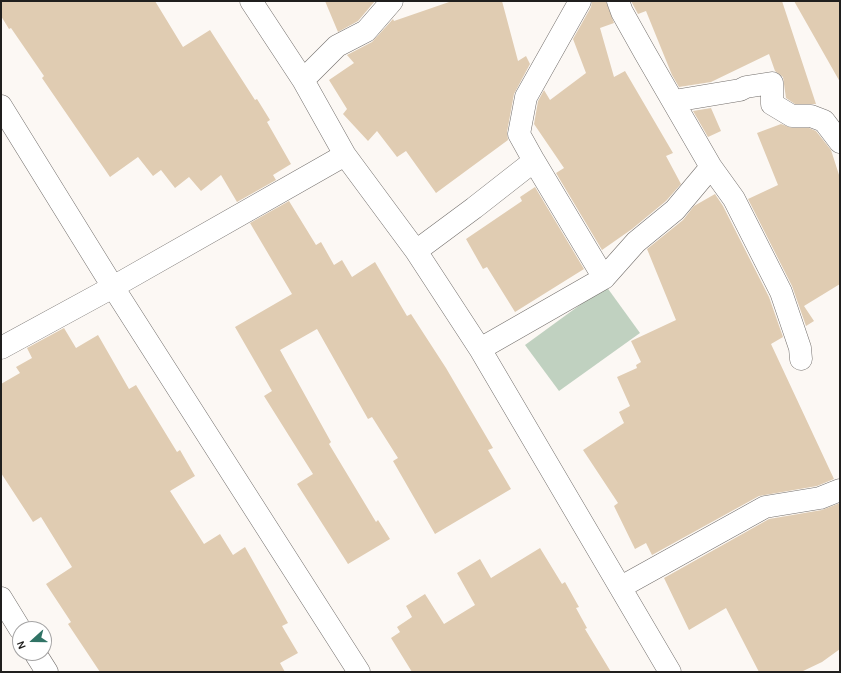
<!DOCTYPE html>
<html>
<head>
<meta charset="utf-8">
<style>
	body { margin:0 }
	#map { position:relative; width:841px; height:673px; overflow:hidden; background:#fcf8f4; font-family:Karla,sans-serif }
	canvas { display:block }
	.frame { position:absolute; inset:0; border:2px solid #201f1e; pointer-events:none }
	.north { position:absolute; left:12px; top:621px; width:40px; height:40px; box-sizing:border-box; background:#fff; border:1px solid #a6a5a5; border-radius:50%; rotate:249deg; font-size:11px; font-weight:700; line-height:16px; text-align:center; color:#201f1e }
	.north::after { content:''; display:block; margin:auto; width:14px; height:18px; background:#307365; clip-path:polygon(50% 0,100% 100%,50% 72%,0 100%) }
</style>
</head>
<body>
<div id="map">
<canvas width="841" height="673"></canvas>
<div class="frame"></div>
<div class="north">N</div>
</div>
<script>
const context = document.querySelector('canvas').getContext('2d');
context.lineJoin = 'round';
function paint(path, color) {
  context.fillStyle = color;
  context.fill(path, 'evenodd');
}
function poly(rows) {
  const path = new Path2D();
  for (const r of rows) {
    path.moveTo(r[0], r[1]);
    for (let i = 2; i < r.length; i += 2) path.lineTo(r[i], r[i + 1]);
  }
  return path;
}
function strokePath(path, color, width, dash) {
  context.strokeStyle = color;
  context.lineWidth = width;
  context.lineCap = dash ? 'butt' : 'round';
  context.setLineDash(dash || []);
  context.stroke(path);
}
paint(poly([
	[606,286,640,333,559,391,525,345]
]), '#c0d1c0');
paint(poly([
	[1,1,155,1,183,47,210,30,255,100,257,99,270,120,267,122,291,164,273,175,276,180,237,202,221,175,201,191,189,177,175,188,161,170,153,176,138,157,110,177,42,78,44,76,11,28,9,29,1,16],
	[325,1,375,1,358,21,338,32],
	[452,1,502,1,518,61,526,56,530,64,514,94,507,132,508,140,436,193,406,151,397,157,377,131,368,141,343,114,347,109,329,80,354,63,347,55,372,42,393,19,394,21],
	[592,1,606,1,614,23,600,28,614,77,625,71,673,153,666,156,681,184,666,201,632,229,602,250,556,173,564,168,534,124,538,101,544,90,550,100,586,73,573,39,591,7],
	[631,1,782,1,816,104,795,104,786,98,783,77,775,71,769,54,711,82,679,87,672,75,646,11,638,14],
	[794,1,840,1,840,82],
	[711,108,721,131,708,137,693,111],
	[781,124,792,128,809,128,816,131,831,150,840,178,840,284,804,306,814,321,806,326,792,286,748,199,778,185,757,133],
	[535,187,584,269,515,312,487,267,483,269,466,239,522,201,520,197],
	[715,194,723,206,769,297,783,337,771,344,834,479,817,486,759,496,652,555,646,543,635,549,614,506,618,503,583,450,624,423,619,412,630,406,617,377,637,368,636,365,641,362,631,341,676,320,647,249,683,220,694,206],
	[289,201,316,245,321,242,334,265,342,260,352,277,375,262,407,316,411,314,446,368,493,448,488,450,511,489,435,534,393,461,398,458,372,417,368,419,317,329,280,350,331,442,329,444,376,522,378,520,390,539,348,564,297,484,313,474,264,396,272,391,235,327,292,294,250,223],
	[64,328,76,348,98,335,129,389,136,385,177,452,180,450,195,476,170,491,204,544,220,534,233,555,245,547,288,623,282,626,298,653,280,663,285,672,100,672,68,624,71,622,46,584,72,567,41,517,33,522,1,473,1,384,20,373,16,367,32,358,27,348],
	[840,503,840,649,822,662,801,672,759,672,726,608,689,630,664,578,769,519,822,510],
	[540,548,562,584,565,582,579,607,576,608,587,628,585,629,611,672,412,672,391,638,400,632,397,627,412,617,406,606,425,594,444,624,475,605,457,573,480,559,491,578]
]), '#e0ccb2');
const street = poly([
	[251,1,303,80,345,155,416,251,480,349,670,672],
	[618,1,622,12,645,53,711,167,734,199,781,292,800,348,801,359],
	[303,80,337,46,366,31,392,1],
	[674,101,740,90,746,87,772,83,772,104,792,116,811,116,824,121,840,142],
	[1,106,113,287,359,672],
	[534,161,519,134,526,97,580,1],
	[416,251,474,208,534,161,604,278],
	[1,348,113,287,345,155],
	[480,349,604,278,636,242,675,210,711,167],
	[621,587,765,507,820,498,840,490],
	[1,598,20,629],
	[35,653,47,672]
]);
strokePath(street, '#736f6c', 23);
strokePath(street, '#fff', 22);
</script>
</body>
</html>
